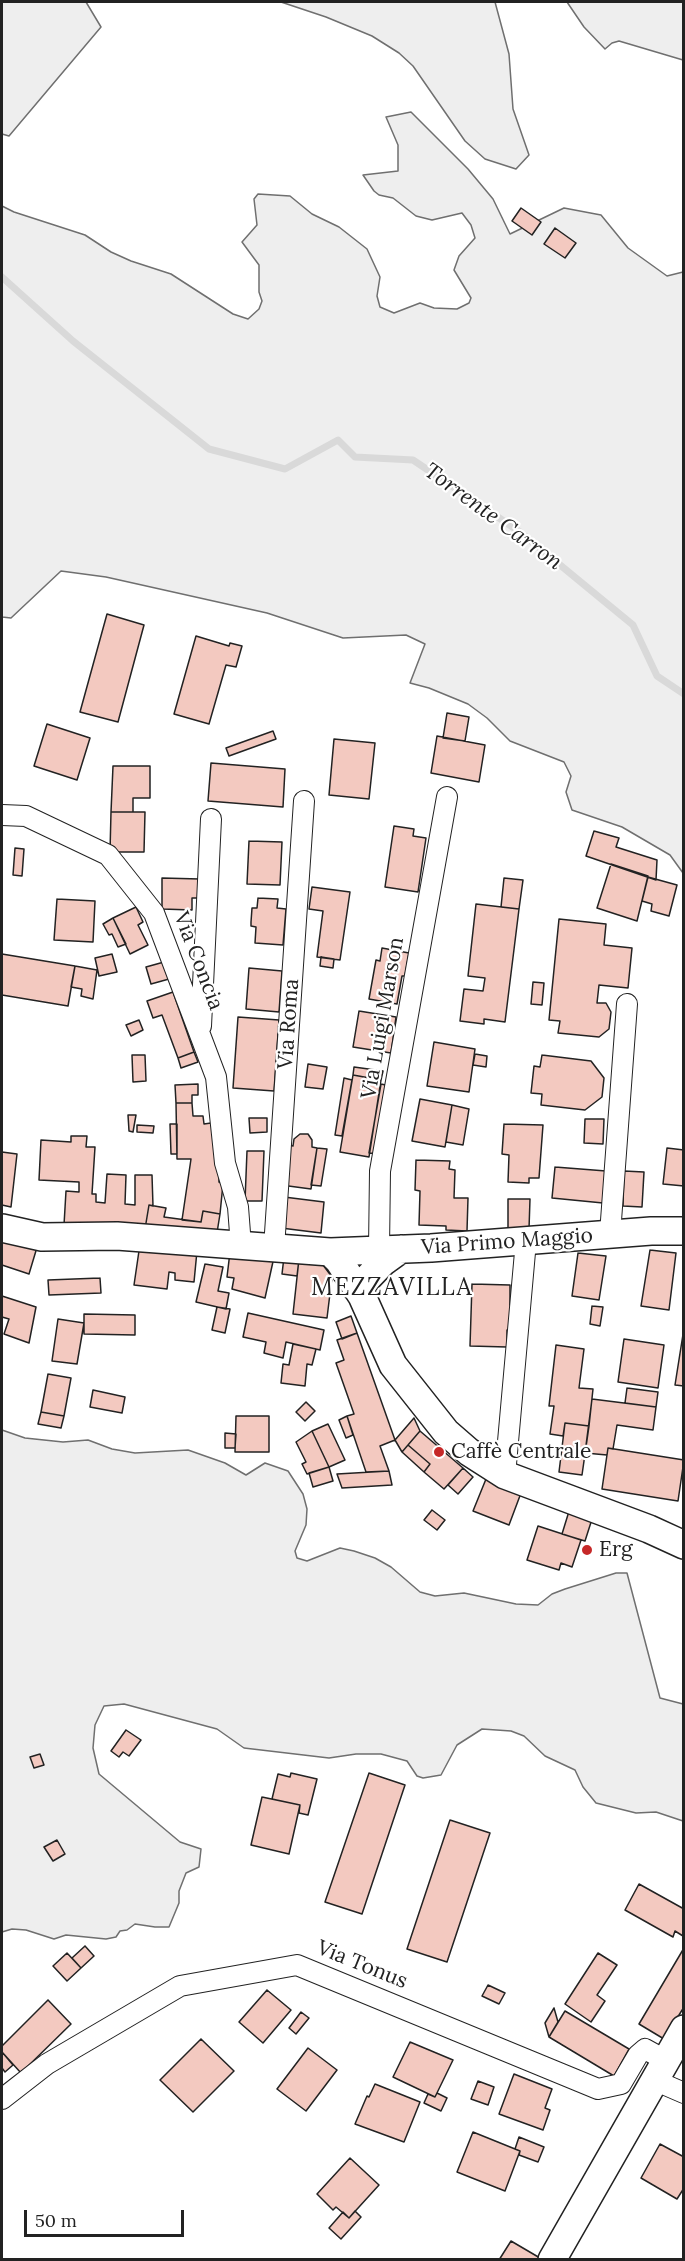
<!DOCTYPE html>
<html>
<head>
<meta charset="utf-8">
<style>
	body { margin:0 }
	#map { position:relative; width:685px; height:2261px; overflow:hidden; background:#fff; font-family:Lora,serif }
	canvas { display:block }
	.frame { position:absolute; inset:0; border:3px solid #222; pointer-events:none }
	.scale { position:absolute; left:24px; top:2210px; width:160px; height:27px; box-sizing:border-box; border:3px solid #222; border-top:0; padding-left:8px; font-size:18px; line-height:21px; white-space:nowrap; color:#222; -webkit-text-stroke:4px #fff; paint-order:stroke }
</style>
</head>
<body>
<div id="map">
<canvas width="685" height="2261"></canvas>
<div class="frame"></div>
<div class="scale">50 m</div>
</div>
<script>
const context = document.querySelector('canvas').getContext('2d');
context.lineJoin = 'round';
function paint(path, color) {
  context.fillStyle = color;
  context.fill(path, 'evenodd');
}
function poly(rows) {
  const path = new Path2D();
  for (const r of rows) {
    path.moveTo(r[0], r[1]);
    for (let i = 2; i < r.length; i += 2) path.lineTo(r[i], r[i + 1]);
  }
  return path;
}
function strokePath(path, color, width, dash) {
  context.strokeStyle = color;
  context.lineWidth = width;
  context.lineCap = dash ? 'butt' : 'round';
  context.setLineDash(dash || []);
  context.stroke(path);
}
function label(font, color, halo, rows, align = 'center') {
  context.font = font + ' Lora,serif';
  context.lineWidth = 4.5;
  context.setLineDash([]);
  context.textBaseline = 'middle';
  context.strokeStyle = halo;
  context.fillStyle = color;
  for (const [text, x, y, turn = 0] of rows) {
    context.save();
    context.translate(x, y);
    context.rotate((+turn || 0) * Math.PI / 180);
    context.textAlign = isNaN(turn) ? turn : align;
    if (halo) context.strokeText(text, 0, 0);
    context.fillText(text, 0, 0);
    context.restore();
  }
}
const green = poly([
	[2,2,86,2,101,27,9,136,2,134,2,2],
	[281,2,495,2,509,54,513,109,529,155,516,169,485,159,465,141,413,66,399,53,372,36,326,17,281,2],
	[567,2,683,2,683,60,619,41,612,43,605,49,584,27,567,2],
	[411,112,468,169,493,199,510,234,564,208,601,215,628,248,667,276,683,272,683,873,670,855,622,827,572,810,566,792,571,776,564,762,510,741,487,718,468,704,429,688,410,683,425,644,406,635,343,638,267,613,106,577,61,571,11,618,2,617,2,206,14,212,85,235,111,252,131,261,171,274,233,314,248,319,259,309,262,301,259,292,259,265,242,242,257,225,254,199,258,194,290,196,312,214,339,227,367,249,380,277,377,296,380,307,394,313,420,303,434,308,457,309,469,303,471,298,454,270,459,256,475,238,471,225,462,213,432,220,416,216,393,198,379,195,374,191,363,175,398,171,398,145,386,117,411,112],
	[2,1430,25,1438,63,1442,88,1440,112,1449,135,1453,188,1450,225,1463,246,1475,265,1463,288,1471,303,1494,307,1509,306,1525,295,1551,297,1558,307,1561,340,1548,354,1551,375,1558,391,1567,420,1592,435,1596,464,1593,516,1604,538,1605,552,1594,565,1589,616,1573,627,1573,660,1698,683,1704,683,1821,656,1812,636,1813,596,1803,583,1787,575,1770,545,1756,524,1736,511,1731,482,1729,457,1745,441,1775,423,1778,417,1776,407,1761,381,1754,356,1754,329,1758,244,1748,217,1729,124,1704,104,1706,95,1725,93,1748,99,1774,180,1842,201,1849,199,1867,186,1873,179,1891,179,1903,169,1927,155,1927,135,1924,127,1930,120,1931,116,1937,106,1939,66,1935,54,1939,26,1930,12,1929,2,1932,2,1430]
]);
paint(green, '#eee');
strokePath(green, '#6f6f6f', 1.5);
strokePath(poly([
	[2,277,73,341,209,449,285,469,338,440,355,457,413,460,520,532,633,625,657,676,684,694]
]), '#d9d9d9', 7);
const building = poly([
	[521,208,541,222,532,235,512,221,521,208],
	[555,228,576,243,565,258,544,244,555,228],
	[107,614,144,625,118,722,80,712,107,614],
	[196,636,229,646,230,643,242,646,236,667,226,665,209,724,174,714,196,636],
	[447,713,469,717,465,741,443,738,447,713],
	[47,724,90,738,77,780,34,766,47,724],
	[273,731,276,739,229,756,226,748,273,731],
	[437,736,485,745,479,782,431,773,437,736],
	[334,739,375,743,369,799,329,795,334,739],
	[211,763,285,769,283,807,208,801,211,763],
	[113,766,150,766,150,798,133,798,133,812,111,812,113,766],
	[111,812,145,812,144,852,110,852,111,812],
	[394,826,414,829,413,836,426,838,418,892,385,887,394,826],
	[594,831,619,838,616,847,657,860,656,880,586,856,594,831],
	[249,841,282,842,280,885,247,884,249,841],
	[15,848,24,849,22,876,13,875,15,848],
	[611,864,648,876,637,921,597,908,611,864],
	[648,877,677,885,669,916,651,911,652,904,642,901,648,877],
	[162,878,200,879,199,898,192,898,192,910,162,909,162,878],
	[504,878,523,880,519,909,501,907,504,878],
	[312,887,350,892,340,960,317,957,323,911,309,909,312,887],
	[258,898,278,899,277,908,286,909,283,945,255,943,256,927,251,926,251,922,252,908,257,908,258,898],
	[57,899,95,901,93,942,54,940,57,899],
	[476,904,519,909,505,1022,484,1019,484,1024,460,1021,464,989,483,991,485,978,468,976,476,904],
	[136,907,143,922,138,925,148,945,130,954,113,918,136,907],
	[113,918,126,944,118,947,112,934,109,935,103,924,113,918],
	[559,919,606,924,604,945,632,948,628,988,599,985,597,1003,606,1003,611,1012,609,1029,599,1037,558,1033,560,1021,549,1020,559,919],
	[382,948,409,953,405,976,402,976,397,1004,369,999,376,960,380,961,382,948],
	[2,954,75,966,68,1006,2,995,2,954],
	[112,954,117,972,99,976,95,958,112,954],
	[321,957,334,959,333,968,320,966,321,957],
	[164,962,169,979,151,984,146,967,164,962],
	[75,966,97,970,93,999,81,996,82,989,71,987,75,966],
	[249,968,282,971,279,1012,246,1009,249,968],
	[533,982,544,983,542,1005,531,1004,533,982],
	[173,992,194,1052,178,1058,162,1015,153,1018,147,1001,173,992],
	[359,1011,396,1017,391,1053,353,1047,359,1011],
	[238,1017,279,1020,274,1091,233,1088,238,1017],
	[139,1020,143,1030,131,1036,126,1025,139,1020],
	[434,1042,475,1049,469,1092,427,1086,434,1042],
	[194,1052,198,1062,181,1068,178,1058,194,1052],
	[475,1054,487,1056,486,1067,473,1065,475,1054],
	[132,1055,145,1055,146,1081,133,1082,132,1055],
	[542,1055,591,1061,604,1078,602,1097,585,1110,541,1105,542,1094,531,1093,534,1066,540,1067,542,1055],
	[308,1064,327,1067,323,1089,305,1087,308,1064],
	[354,1067,383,1071,381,1080,353,1075,354,1067],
	[353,1075,381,1080,369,1157,340,1152,353,1075],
	[344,1078,352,1080,342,1136,335,1135,344,1078],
	[198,1084,198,1095,192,1095,192,1103,176,1103,175,1085,198,1084],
	[381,1084,390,1086,378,1154,369,1153,381,1084],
	[420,1099,452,1105,445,1147,412,1141,420,1099],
	[176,1103,192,1103,193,1116,203,1116,204,1124,211,1123,219,1165,219,1182,223,1184,220,1214,203,1211,201,1222,182,1220,191,1159,177,1159,176,1103],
	[452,1105,469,1109,463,1145,446,1142,452,1105],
	[128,1115,136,1115,133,1132,129,1131,128,1115],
	[249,1118,267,1118,267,1132,250,1133,249,1118],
	[585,1119,604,1119,603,1144,584,1143,585,1119],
	[170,1124,177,1124,177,1154,171,1154,170,1124],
	[504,1124,543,1125,539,1178,529,1178,529,1183,508,1182,509,1155,502,1154,504,1124],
	[137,1125,154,1126,153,1133,137,1132,137,1125],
	[300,1134,308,1134,312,1140,312,1147,317,1148,311,1189,281,1185,287,1144,293,1146,294,1139,300,1134],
	[71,1136,87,1136,86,1147,95,1147,92,1194,96,1194,96,1202,105,1203,107,1174,126,1175,125,1204,135,1205,135,1175,152,1175,153,1206,149,1205,145,1229,64,1225,66,1191,79,1192,79,1182,39,1180,41,1140,71,1142,71,1136],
	[317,1148,327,1149,321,1186,311,1185,317,1148],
	[667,1148,684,1150,684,1186,663,1184,667,1148],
	[247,1151,264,1151,262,1201,245,1201,247,1151],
	[2,1152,17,1154,11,1207,2,1205,2,1152],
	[416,1160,450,1161,449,1169,455,1170,454,1198,468,1198,467,1231,446,1230,446,1226,419,1225,420,1191,415,1190,416,1160],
	[555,1167,606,1171,603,1203,552,1198,555,1167],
	[624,1171,644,1172,642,1207,623,1206,624,1171],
	[284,1197,324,1202,321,1233,281,1228,284,1197],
	[508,1199,530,1199,529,1229,508,1229,508,1199],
	[149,1205,166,1208,164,1217,201,1222,203,1211,220,1214,216,1239,145,1229,149,1205],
	[2,1233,38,1244,29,1274,2,1265,2,1233],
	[140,1244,197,1251,194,1282,175,1280,175,1273,169,1272,167,1289,134,1285,140,1244],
	[650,1250,676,1253,669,1310,641,1306,650,1250],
	[230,1252,274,1257,265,1298,232,1289,234,1278,227,1277,230,1252],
	[578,1253,606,1256,599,1300,572,1296,578,1253],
	[284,1257,299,1259,297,1276,282,1274,284,1257],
	[299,1259,320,1261,332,1277,327,1318,293,1314,299,1259],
	[205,1264,223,1267,218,1291,229,1293,226,1309,196,1302,205,1264],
	[100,1278,101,1293,49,1295,48,1280,100,1278],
	[472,1284,510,1285,510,1305,517,1306,517,1331,507,1330,507,1347,470,1346,472,1284],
	[2,1296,36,1307,29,1343,4,1334,9,1319,2,1317,2,1296],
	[592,1306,603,1307,600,1326,590,1324,592,1306],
	[217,1307,230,1309,225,1333,212,1330,217,1307],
	[248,1313,324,1330,320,1350,286,1342,283,1358,264,1353,266,1342,243,1337,248,1313],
	[84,1314,135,1315,135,1335,84,1334,84,1314],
	[351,1316,357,1333,342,1339,336,1322,351,1316],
	[58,1319,84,1323,77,1364,52,1361,58,1319],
	[684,1328,684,1386,675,1385,684,1328],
	[357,1333,395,1440,380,1446,389,1471,366,1472,347,1416,354,1414,336,1363,344,1360,337,1340,357,1333],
	[624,1339,664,1345,658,1388,618,1382,624,1339],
	[293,1344,316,1349,312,1365,307,1364,305,1386,281,1383,283,1364,289,1365,293,1344],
	[556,1345,584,1349,579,1388,593,1389,589,1426,565,1423,563,1436,550,1434,554,1406,549,1406,556,1345],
	[48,1374,71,1378,64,1416,41,1412,48,1374],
	[627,1388,658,1392,656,1407,625,1403,627,1388],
	[93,1390,125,1397,122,1413,90,1407,93,1390],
	[592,1399,656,1407,653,1430,617,1425,613,1449,608,1448,607,1455,585,1453,592,1399],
	[306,1402,315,1411,305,1421,296,1412,306,1402],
	[41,1412,64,1416,61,1428,38,1424,41,1412],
	[236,1416,269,1416,269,1452,235,1452,236,1416],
	[347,1416,353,1435,346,1438,339,1420,347,1416],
	[414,1418,420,1431,402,1452,395,1440,414,1418],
	[565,1423,589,1426,582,1475,559,1472,565,1423],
	[328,1424,345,1460,329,1467,312,1431,328,1424],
	[312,1431,329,1467,307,1474,302,1464,306,1462,296,1442,312,1431],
	[420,1431,463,1468,444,1489,424,1472,430,1464,408,1445,420,1431],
	[225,1433,236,1434,235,1448,225,1448,225,1433],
	[408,1445,430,1464,424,1472,402,1452,408,1445],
	[608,1448,684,1460,678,1501,602,1489,608,1448],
	[329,1467,333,1481,313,1487,309,1473,329,1467],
	[463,1468,473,1477,458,1494,448,1485,463,1468],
	[389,1471,392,1485,342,1488,337,1474,389,1471],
	[486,1479,521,1493,509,1525,473,1511,486,1479],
	[570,1508,593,1516,585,1541,562,1534,570,1508],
	[432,1510,445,1520,437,1530,424,1520,432,1510],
	[538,1526,581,1540,572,1567,561,1563,559,1570,527,1560,538,1526],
	[126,1730,141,1740,129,1756,123,1752,119,1757,111,1751,126,1730],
	[40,1754,44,1765,34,1768,30,1757,40,1754],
	[291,1773,317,1779,308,1815,299,1813,300,1805,272,1799,278,1774,290,1777,291,1773],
	[369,1773,405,1785,362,1914,325,1902,369,1773],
	[262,1797,300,1805,289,1854,251,1845,262,1797],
	[450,1820,490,1833,447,1962,407,1949,450,1820],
	[57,1840,65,1854,53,1861,44,1847,57,1840],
	[639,1884,684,1909,683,1936,675,1931,673,1937,625,1910,639,1884],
	[85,1946,94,1956,81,1968,72,1958,85,1946],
	[684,1948,684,2007,664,2039,639,2024,684,1948],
	[67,1953,81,1968,67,1981,53,1966,67,1953],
	[598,1953,617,1965,597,1995,605,2001,591,2022,565,2004,598,1953],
	[488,1985,505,1993,499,2004,482,1996,488,1985],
	[267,1990,291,2010,263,2043,239,2022,267,1990],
	[48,2000,71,2024,21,2073,2,2052,2,2046,48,2000],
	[554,2008,558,2022,549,2037,545,2023,554,2008],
	[565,2011,629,2049,614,2076,549,2037,565,2011],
	[301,2012,309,2018,296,2034,289,2028,301,2012],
	[201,2039,234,2071,193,2112,160,2080,201,2039],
	[410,2042,453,2060,435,2097,393,2077,410,2042],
	[308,2048,337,2070,306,2111,277,2089,308,2048],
	[2,2052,13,2065,5,2072,2,2068,2,2052],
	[514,2074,552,2089,545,2108,550,2110,543,2130,499,2114,514,2074],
	[478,2081,494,2087,488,2105,471,2099,478,2081],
	[375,2084,420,2102,404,2142,355,2124,367,2096,369,2097,375,2084],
	[437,2093,447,2098,441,2111,424,2103,428,2094,435,2097,437,2093],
	[473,2132,520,2151,505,2191,457,2172,473,2132],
	[519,2137,544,2147,538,2162,519,2155,520,2151,515,2149,519,2137],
	[660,2144,684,2157,684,2188,677,2199,641,2178,660,2144],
	[350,2158,379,2185,349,2218,336,2207,333,2210,317,2194,350,2158],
	[355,2211,361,2217,341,2239,329,2228,343,2212,349,2218,355,2211],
	[511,2241,540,2258,539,2260,499,2260,511,2241]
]);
paint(building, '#f3c9c0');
strokePath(building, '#222', 1.5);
const street = poly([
	[2,815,26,816,108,855,154,913,216,1077,225,1163,238,1207,241,1246],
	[201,1026,211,819],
	[610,1234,627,1004],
	[274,1248,304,801],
	[379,1249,380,1171,447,797],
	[505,1475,526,1241],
	[654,2080,684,2093],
	[2,2099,47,2064,180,1986,297,1965,598,2089,621,2084,638,2055,645,2049,665,2060]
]);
const secondary = poly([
	[2,1228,42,1237,117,1236,330,1252,431,1248,651,1231,684,1231],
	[330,1252,339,1261,362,1296,393,1365,446,1432,469,1452,505,1475,649,1529,684,1545],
	[357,1289,383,1262,401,1249],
	[552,2260,684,2029]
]);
strokePath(street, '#222', 22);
strokePath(secondary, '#222', 30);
strokePath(street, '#fff', 20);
strokePath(secondary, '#fff', 27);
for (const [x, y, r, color] of [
	[439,1452,6,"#c62828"],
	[587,1550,6,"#c62828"]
]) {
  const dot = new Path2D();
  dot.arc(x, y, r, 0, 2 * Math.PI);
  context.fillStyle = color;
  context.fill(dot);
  strokePath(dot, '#fff', 2);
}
label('21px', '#222', '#fff', [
	["Via Concia",198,961,69],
	["Via Luigi Marson",383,1018,-80],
	["Via Roma",289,1024,-86],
	["Via Primo Maggio",507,1242,-4],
	["Via Tonus",362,1965,22]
]);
label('21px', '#222', '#fff', [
	["Caffè Centrale",451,1452],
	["Erg",599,1550]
], 'left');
label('italic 22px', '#222', '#fff', [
	["Torrente Carron",493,517,36]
]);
context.letterSpacing = '1.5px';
label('24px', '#222', '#fff', [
	["MEZZAVILLA",392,1288]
]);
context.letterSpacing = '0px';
</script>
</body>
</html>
